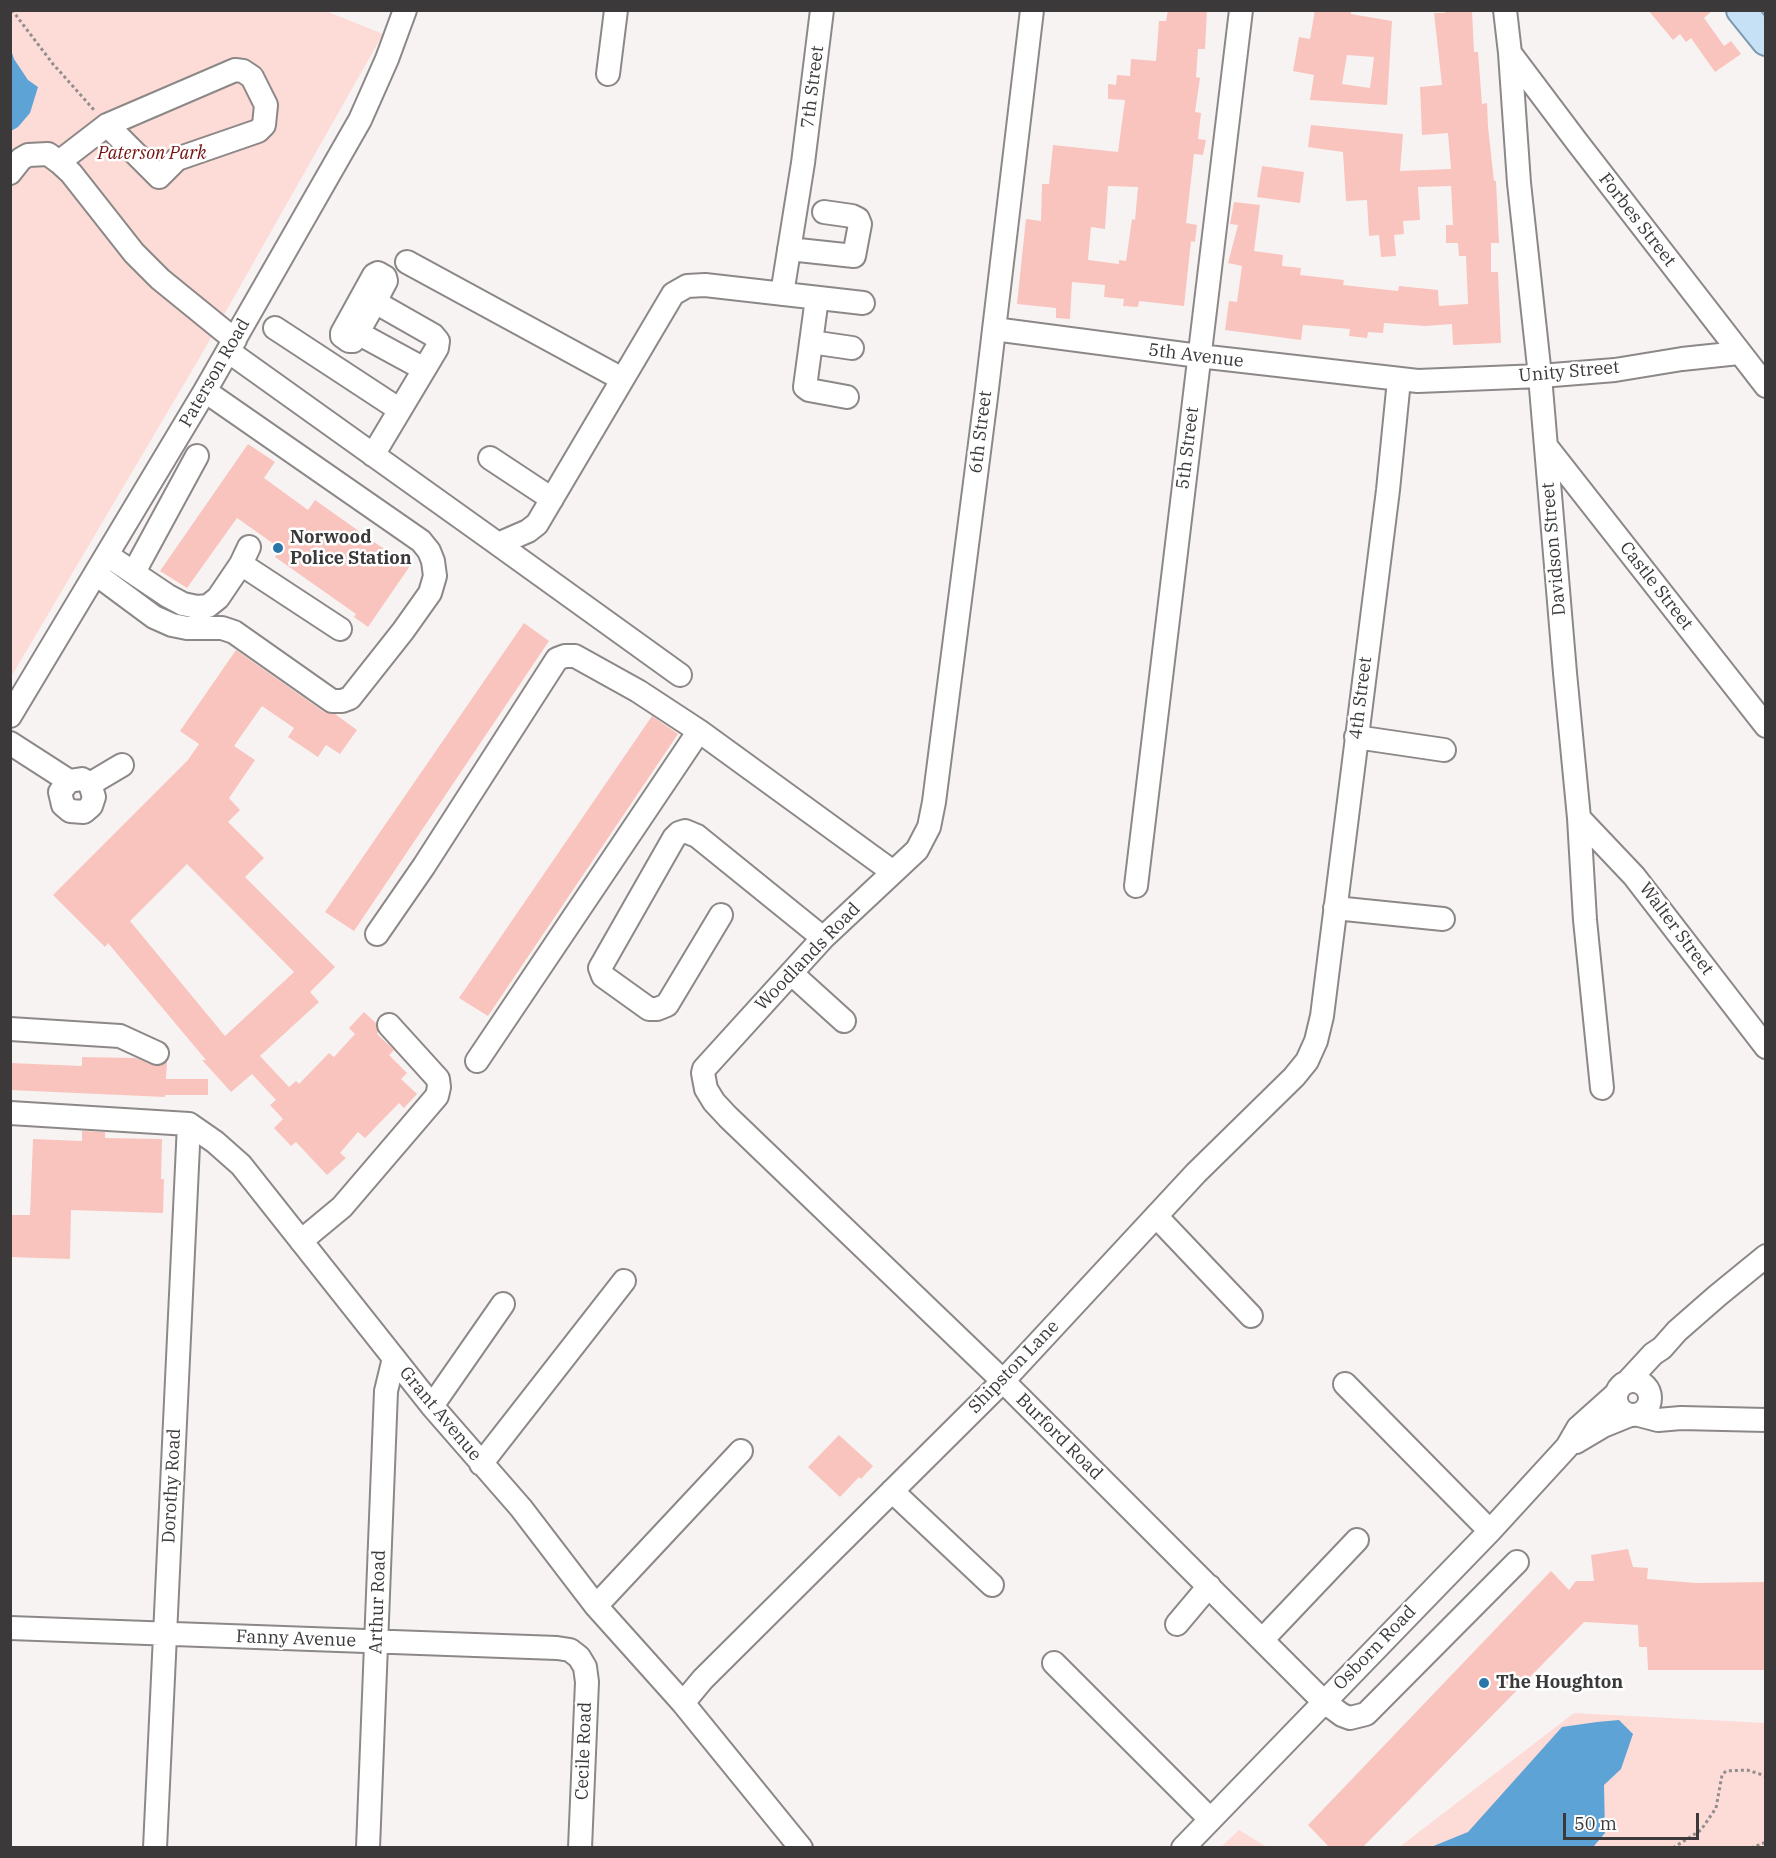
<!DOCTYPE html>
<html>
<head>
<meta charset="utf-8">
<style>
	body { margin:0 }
	#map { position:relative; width:1776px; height:1858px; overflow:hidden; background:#f8f3f3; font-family:"IBM Plex Serif",serif }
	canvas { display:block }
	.frame { position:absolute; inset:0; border:12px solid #3b3939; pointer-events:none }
	.scale { position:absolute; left:1563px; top:1813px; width:136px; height:27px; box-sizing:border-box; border:3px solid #3b3939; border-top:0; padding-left:8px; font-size:18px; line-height:21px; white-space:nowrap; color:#3b3939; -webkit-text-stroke:4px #fff; paint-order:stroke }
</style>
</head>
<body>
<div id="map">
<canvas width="1776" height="1858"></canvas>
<div class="frame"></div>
<div class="scale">50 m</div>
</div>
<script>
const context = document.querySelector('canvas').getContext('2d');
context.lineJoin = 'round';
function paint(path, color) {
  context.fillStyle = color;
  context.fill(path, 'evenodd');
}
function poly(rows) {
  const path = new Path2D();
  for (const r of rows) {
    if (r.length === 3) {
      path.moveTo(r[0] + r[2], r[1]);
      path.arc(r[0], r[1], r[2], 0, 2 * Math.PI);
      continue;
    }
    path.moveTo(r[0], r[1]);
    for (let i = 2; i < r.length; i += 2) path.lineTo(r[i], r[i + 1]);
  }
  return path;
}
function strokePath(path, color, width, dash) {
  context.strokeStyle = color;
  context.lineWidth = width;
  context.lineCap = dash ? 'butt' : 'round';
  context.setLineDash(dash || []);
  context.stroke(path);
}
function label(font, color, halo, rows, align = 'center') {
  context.font = font + ' "IBM Plex Serif",serif';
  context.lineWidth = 5;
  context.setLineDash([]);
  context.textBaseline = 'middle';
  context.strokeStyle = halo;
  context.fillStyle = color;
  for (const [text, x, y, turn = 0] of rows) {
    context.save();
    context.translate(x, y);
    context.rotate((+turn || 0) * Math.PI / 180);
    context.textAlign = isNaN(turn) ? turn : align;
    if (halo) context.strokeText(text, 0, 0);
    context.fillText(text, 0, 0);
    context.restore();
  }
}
paint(poly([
	[11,11,326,11,383,34,200,357,11,677],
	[1574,1713,1765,1723,1765,1847,1398,1848],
	[1239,1830,1267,1847,1221,1847]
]), '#fddbd7');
paint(poly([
	[10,47,14,59,28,80,38,87,30,113,18,127,11,131],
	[1619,1720,1633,1734,1621,1769,1604,1785,1605,1833,1594,1846,1431,1847,1468,1832,1562,1727,1597,1722]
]), '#5da3d6');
paint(poly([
	[1168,10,1207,10,1205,49,1198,49,1196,77,1200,78,1195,112,1201,113,1198,139,1206,140,1203,155,1194,154,1186,223,1197,225,1195,242,1191,241,1184,306,1139,301,1138,307,1123,306,1124,299,1104,297,1105,285,1072,282,1070,319,1056,318,1056,308,1017,304,1026,219,1041,221,1042,184,1049,184,1053,145,1118,152,1125,100,1108,99,1108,84,1116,85,1117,75,1130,76,1131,59,1156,61,1159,21,1166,21],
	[1108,186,1138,187,1135,220,1132,219,1126,261,1119,260,1119,264,1088,260,1091,227,1105,229],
	[1315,10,1351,10,1351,14,1392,21,1387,105,1310,100,1314,75,1293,71,1299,37,1310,39],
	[1347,55,1374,57,1370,88,1342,84],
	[1445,10,1472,10,1474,52,1478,52,1482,104,1487,103,1488,127,1494,181,1496,181,1499,243,1491,243,1491,272,1498,272,1501,343,1453,345,1452,324,1425,326,1384,323,1383,333,1368,332,1367,338,1349,336,1350,329,1303,325,1301,340,1225,330,1229,301,1237,302,1242,266,1228,263,1238,225,1230,224,1234,202,1260,205,1254,251,1283,255,1282,266,1301,268,1300,275,1344,280,1343,285,1398,291,1399,286,1438,290,1439,306,1468,304,1466,256,1459,256,1458,243,1446,243,1446,225,1453,225,1451,186,1418,187,1420,220,1403,221,1404,234,1394,235,1396,256,1381,257,1379,235,1369,236,1367,200,1346,201,1343,152,1308,147,1311,125,1403,134,1400,171,1451,169,1448,133,1422,135,1420,87,1442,85,1434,13,1445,13],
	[1648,10,1713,10,1704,18,1724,46,1731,41,1741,54,1715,72,1691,38,1686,42,1680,34,1673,40],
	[1262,166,1304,172,1300,203,1257,197],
	[248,444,275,462,264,478,308,510,315,500,394,556,397,552,412,563,368,627,354,617,356,614,275,557,281,549,237,518,187,588,160,571],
	[524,623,549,641,354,931,325,912],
	[236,650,324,712,335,714,357,730,340,754,326,745,318,757,288,737,294,728,262,706,234,746,255,760,229,798,240,810,228,822,264,858,245,877,335,967,310,992,319,1002,260,1056,289,1087,296,1081,299,1084,329,1053,334,1057,355,1034,349,1028,364,1012,376,1023,378,1032,377,1034,394,1050,389,1055,407,1073,401,1079,417,1094,404,1108,399,1103,365,1138,358,1132,340,1153,346,1158,327,1175,296,1142,291,1146,274,1128,283,1119,270,1105,276,1100,252,1074,231,1092,202,1060,206,1060,108,943,105,947,53,895,188,760,199,744,180,731],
	[187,864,294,972,225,1036,130,921],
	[652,716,678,734,488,1016,459,998],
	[82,1057,136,1058,158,1066,167,1061,166,1079,208,1079,208,1095,165,1095,165,1097,10,1090,10,1063,82,1066],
	[82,1131,105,1132,105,1138,162,1139,161,1179,164,1179,163,1213,71,1210,70,1259,10,1257,10,1215,30,1215,33,1139,82,1141],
	[839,1435,873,1466,861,1479,859,1477,840,1497,808,1467],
	[1628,1549,1633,1567,1648,1568,1647,1579,1696,1583,1766,1582,1766,1670,1648,1670,1647,1647,1639,1647,1638,1625,1584,1622,1362,1848,1330,1848,1308,1825,1551,1571,1569,1590,1576,1581,1594,1581,1591,1555]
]), '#f9c4bd');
const minor = poly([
	[1032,10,986,397,934,802,929,827,917,850,823,938,704,1069,703,1073,706,1089,714,1102,728,1117,1003,1381,1323,1701,1342,1715,1350,1718,1366,1714,1517,1562],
	[1505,10,1510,53,1519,183,1540,376,1565,673,1579,818,1585,920,1602,1088],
	[1510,53,1577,142,1766,386],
	[608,74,616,10],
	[59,162,107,125,235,70,243,71,252,77,266,105,264,125,258,131,177,159,159,177,107,125],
	[10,173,21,159,28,155,48,154,59,162,71,173,134,253,160,279,235,340],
	[789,249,854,256,860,224,858,219,852,216,824,212],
	[407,262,622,379],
	[782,294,803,163,822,10],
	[817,298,805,387,809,390,847,397],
	[275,328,400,410],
	[994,329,1199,356,1418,381,1540,376,1615,370,1682,359,1739,353],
	[367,338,424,369],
	[811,342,852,348],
	[228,351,498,544,528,531,537,524,673,294,687,286,705,285,863,303],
	[1546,446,1766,726],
	[373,455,437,348,438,341,433,335,375,302,353,341,349,341,342,336,342,333,374,275,378,273,385,277,386,281,375,302],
	[490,458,552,499],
	[498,544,680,675],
	[107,555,168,596,183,604,197,607,208,606,218,598,241,564,249,547],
	[241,564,340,629],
	[134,572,197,456],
	[96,574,154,617,172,625,187,628,222,628,234,632,332,701,342,701,350,698,403,631,430,593,435,576,433,561,429,551,421,541,205,391],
	[10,716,205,391,360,120,387,59,405,10],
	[1356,737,1444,750],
	[10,743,69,781,82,779,90,784,94,797,91,806,84,812,70,811,63,805,60,792,69,781],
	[90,784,122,765],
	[1579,818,1634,876,1766,1047],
	[1136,886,1241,10],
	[1335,908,1443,919],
	[721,915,667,1005,657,1009,649,1009,603,976,600,968,674,838,679,833,685,831,697,836,823,938],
	[377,934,424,866,557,659,565,656,575,656,638,691,699,731],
	[791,973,844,1021],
	[10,1029,120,1036,157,1053],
	[477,1061,699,731,893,872],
	[10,1113,189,1124,215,1142,241,1165,432,1406,521,1508,596,1606,683,1703,801,1848],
	[1156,1216,1251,1316],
	[301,1241,342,1207,437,1096,439,1087,438,1079,389,1025],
	[1629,1380,1653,1354,1662,1348,1677,1331,1717,1296,1766,1256],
	[1633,1398,17],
	[1345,1384,1490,1531],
	[432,1406,503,1304],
	[1639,1415,1658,1420,1681,1418,1766,1420],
	[1576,1442,1603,1426,1630,1415],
	[481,1464,624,1281],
	[892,1491,992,1585],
	[596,1606,741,1451],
	[1177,1624,1209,1586],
	[10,1628,557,1648,570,1650,579,1657,585,1667,587,1682,580,1848],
	[1263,1639,1357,1540],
	[1054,1663,1210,1819],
	[683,1703,703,1679,1003,1381,1196,1173,1294,1077,1307,1061,1316,1041,1322,1016,1388,490,1399,380],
	[155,1848,189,1124],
	[368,1848,386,1391,394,1358],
	[1183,1848,1490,1531,1567,1447,1578,1428,1616,1394]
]);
const major = poly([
	[1741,10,1766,41]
]);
strokePath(minor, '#8c8887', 26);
strokePath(major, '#7d99af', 32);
strokePath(poly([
	[12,10,53,64,95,111],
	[1673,1848,1701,1830,1716,1808,1722,1775,1726,1771,1747,1770,1766,1776],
	[1751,1848,1766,1842]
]), '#928e8e', 3, [3, 3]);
strokePath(minor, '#fff', 22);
strokePath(major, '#c6e1f5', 28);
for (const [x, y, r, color] of [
	[278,548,6,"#2976a9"],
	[1484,1683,6,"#2976a9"]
]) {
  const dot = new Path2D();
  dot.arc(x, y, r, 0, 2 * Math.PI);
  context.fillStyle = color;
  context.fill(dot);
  strokePath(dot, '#fff', 2);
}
label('18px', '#3b3939', '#fff', [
	["7th Street",813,87,-83],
	["Forbes Street",1637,220,52],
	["5th Avenue",1196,356,7],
	["Unity Street",1569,372,-5],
	["Paterson Road",215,373,-60],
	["6th Street",981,432,-83],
	["5th Street",1188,448,-83],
	["Davidson Street",1554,549,-95],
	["Castle Street",1656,586,52],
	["4th Street",1361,698,-83],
	["Walter Street",1676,929,53],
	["Woodlands Road",808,957,-46],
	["Shipston Lane",1014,1367,-46],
	["Grant Avenue",440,1414,50],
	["Burford Road",1059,1437,45],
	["Dorothy Road",172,1486,-87],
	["Arthur Road",378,1602,-88],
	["Fanny Avenue",296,1639,2],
	["Osborn Road",1375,1648,-46],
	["Cecile Road",584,1751,-88]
]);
label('italic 18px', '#731110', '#fff', [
	["Paterson Park",152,154]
]);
label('bold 18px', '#3b3939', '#fff', [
	["Norwood",290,538],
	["Police Station",290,559],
	["The Houghton",1496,1683]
], 'left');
</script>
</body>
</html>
